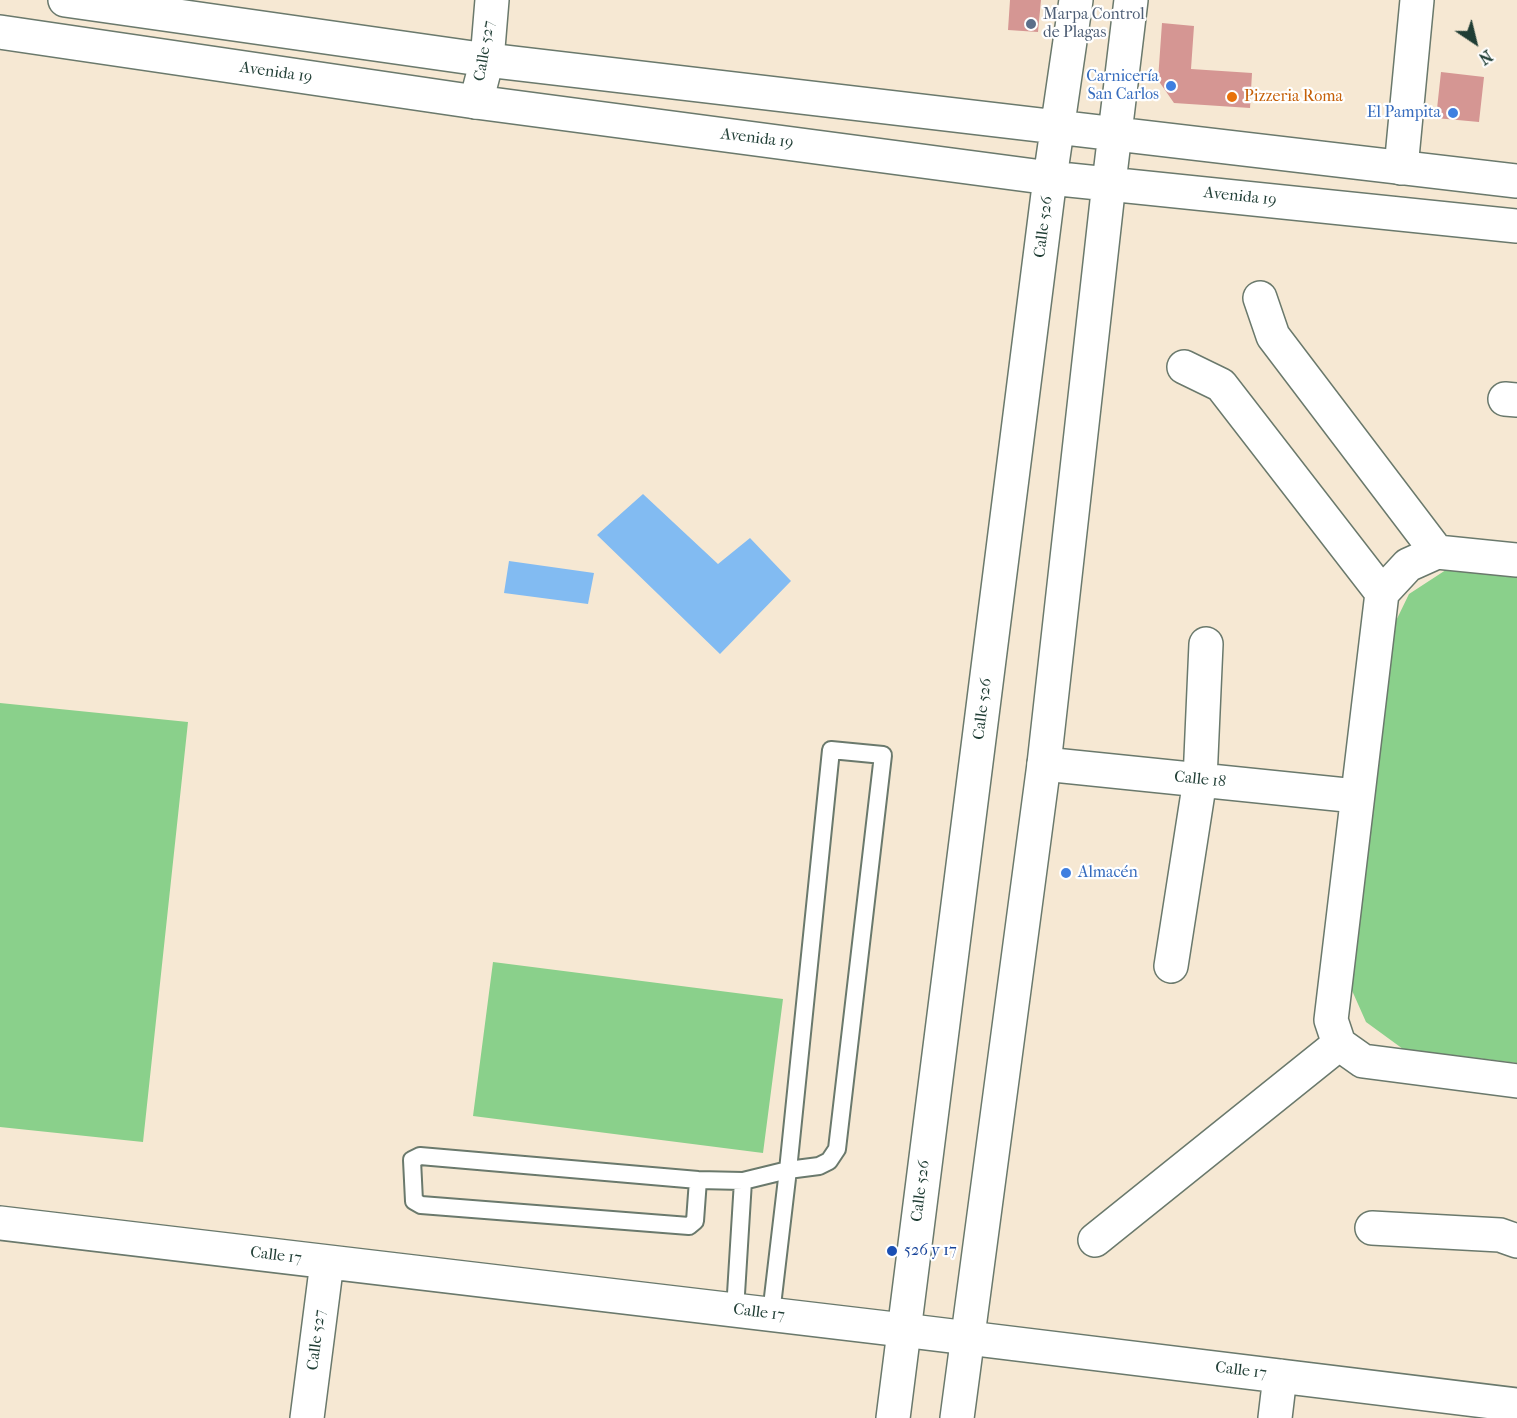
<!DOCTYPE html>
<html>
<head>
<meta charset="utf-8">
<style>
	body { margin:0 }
	#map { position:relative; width:1517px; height:1418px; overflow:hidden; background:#f6e8d3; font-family:"IM FELL French Canon",serif }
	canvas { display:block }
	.north { position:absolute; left:1445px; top:12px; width:60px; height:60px; -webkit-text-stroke:4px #fff; paint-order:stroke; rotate:145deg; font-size:16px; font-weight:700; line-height:24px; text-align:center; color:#1f3d34 }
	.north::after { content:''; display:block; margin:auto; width:21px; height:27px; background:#1f3d34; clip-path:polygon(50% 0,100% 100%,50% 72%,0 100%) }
</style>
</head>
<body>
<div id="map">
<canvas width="1517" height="1418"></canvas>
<div class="north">N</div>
</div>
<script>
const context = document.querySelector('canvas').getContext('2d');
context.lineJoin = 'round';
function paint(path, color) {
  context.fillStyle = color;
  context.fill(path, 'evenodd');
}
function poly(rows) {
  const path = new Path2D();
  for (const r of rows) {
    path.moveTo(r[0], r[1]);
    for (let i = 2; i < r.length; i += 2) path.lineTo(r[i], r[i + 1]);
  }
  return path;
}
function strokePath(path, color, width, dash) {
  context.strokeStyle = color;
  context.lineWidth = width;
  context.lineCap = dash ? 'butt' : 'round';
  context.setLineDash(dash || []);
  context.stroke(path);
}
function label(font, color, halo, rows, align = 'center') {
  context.font = font + ' "IM FELL French Canon",serif';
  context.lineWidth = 4.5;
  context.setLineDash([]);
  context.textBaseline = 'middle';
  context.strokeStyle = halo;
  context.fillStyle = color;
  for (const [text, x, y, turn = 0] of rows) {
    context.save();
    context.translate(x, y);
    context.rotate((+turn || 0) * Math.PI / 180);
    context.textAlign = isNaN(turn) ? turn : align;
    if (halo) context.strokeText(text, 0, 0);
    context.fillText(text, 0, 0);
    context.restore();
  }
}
paint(poly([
	[1452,566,1517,574,1517,1063,1403,1049,1366,1022,1350,986,1392,629,1409,594],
	[0,703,188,722,143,1142,0,1127],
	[493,962,783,999,763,1153,473,1116]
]), '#8ad08b');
paint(poly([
	[643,494,718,564,750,538,791,581,720,654,597,535],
	[509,561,594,573,588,604,504,593]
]), '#82bbf2');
paint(poly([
	[1010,0,1041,0,1038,32,1008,30],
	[1162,23,1194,26,1191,69,1252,73,1250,108,1174,103,1158,80],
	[1441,72,1484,77,1479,122,1436,118]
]), '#d59693');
const service = poly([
	[698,1180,695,1221,689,1226,421,1205,414,1201,412,1160,420,1156,698,1180,743,1181],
	[735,1310,743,1181,788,1170,819,1166,829,1161,837,1149,883,755,831,750,788,1170,771,1314]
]);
const minor = poly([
	[476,102,487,60,492,0],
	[1401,168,1417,0],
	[1260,298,1273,336,1437,552],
	[1184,367,1221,385,1382,593],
	[1505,399,1517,400],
	[1517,560,1437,552,1408,565,1382,593,1331,1020,1339,1044,1363,1061,1517,1081],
	[1044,764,1356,796],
	[1171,966,1200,780,1206,644],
	[0,1223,903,1330,1517,1405],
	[1372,1228,1500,1235,1517,1241],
	[1095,1240,1339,1044],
	[307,1418,327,1262],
	[1275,1418,1280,1376]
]);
const secondary = poly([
	[65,0,487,60,1517,181],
	[0,32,476,102,1050,178,1517,226],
	[893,1418,1050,178,1076,0],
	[957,1418,1044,764,1109,183,1131,0]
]);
strokePath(service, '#6a796c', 20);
strokePath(minor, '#6a796c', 36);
strokePath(secondary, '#6a796c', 36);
strokePath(service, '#fff', 16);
strokePath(minor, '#fff', 33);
strokePath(secondary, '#fff', 33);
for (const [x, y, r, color] of [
	[1031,24,6,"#5c6f8a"],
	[1171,86,6,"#3f7fe0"],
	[1232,97,6,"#e8710a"],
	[1453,113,6,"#3f7fe0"],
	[1066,873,6,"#3f7fe0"],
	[892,1251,6,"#1a4fb4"]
]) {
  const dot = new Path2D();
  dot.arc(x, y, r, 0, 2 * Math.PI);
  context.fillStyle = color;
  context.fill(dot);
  strokePath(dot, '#fff', 2);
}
label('16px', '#4e5e75', '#fff', [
	["Marpa Control",1043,15],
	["de Plagas",1043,33]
], 'left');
label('16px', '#1f3d34', '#fff', [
	["Calle 527",485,51,-81],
	["Avenida 19",276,73,8],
	["Avenida 19",757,139,7],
	["Avenida 19",1240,197,6],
	["Calle 526",1044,227,-83],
	["Calle 526",983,709,-83],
	["Calle 18",1200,780,6],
	["Calle 526",921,1191,-83],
	["Calle 17",276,1256,7],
	["Calle 17",759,1313,7],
	["Calle 527",317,1340,-83],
	["Calle 17",1241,1371,7]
]);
label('16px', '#366cbe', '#fff', [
	["Carnicería",1159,77],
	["San Carlos",1159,95],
	["El Pampita",1441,113],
	["Almacén",1078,873,"left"]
], 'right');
label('16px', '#c56008', '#fff', [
	["Pizzeria Roma",1244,97]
], 'left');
label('16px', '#164399', '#fff', [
	["526 y 17",904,1251]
], 'left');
</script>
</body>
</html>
